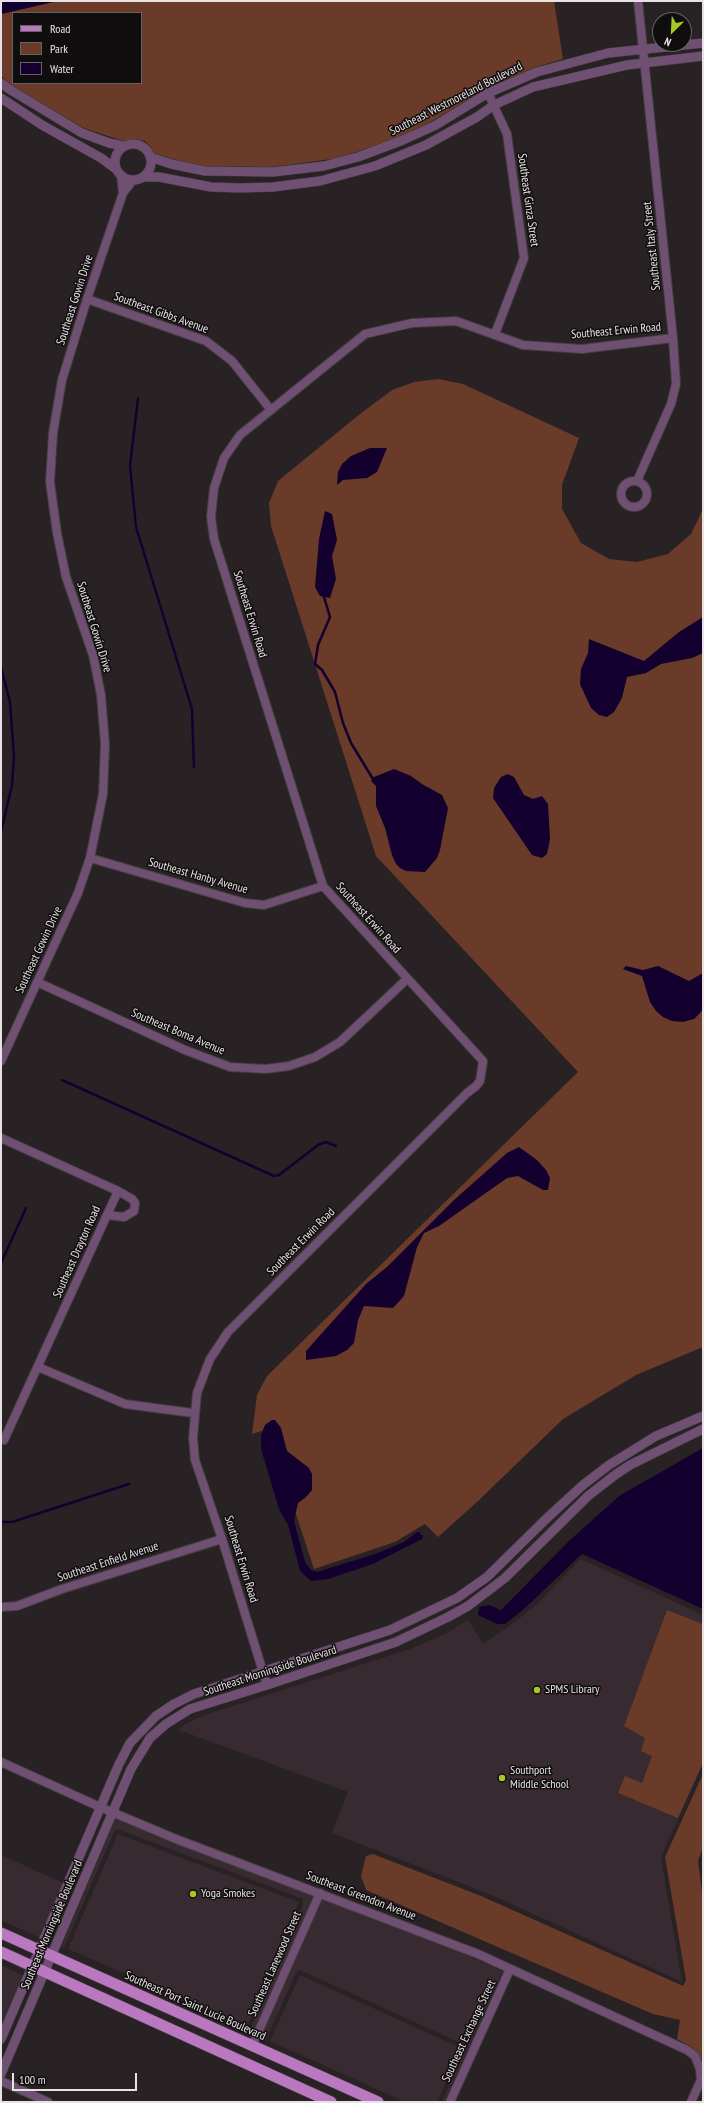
<!DOCTYPE html>
<html>
<head>
<meta charset="utf-8">
<style>
	body { margin:0 }
	#map { position:relative; width:704px; height:2103px; overflow:hidden; background:#292225; font-family:"PT Sans Narrow",sans-serif }
	canvas { display:block }
	.frame { position:absolute; inset:0; border:2px solid #e7e2e4; pointer-events:none }
	.legend { position:absolute; left:12px; top:12px; width:130px; height:72px; box-sizing:border-box; background:#100d0e; border:1px solid #666264; margin:0; padding:5px 7px; list-style:none; font-size:12px; color:#e7e2e4 }
	.legend li { display:flex; align-items:center; gap:8px; height:20px }
	.legend b { width:20px; border:1px solid #666264 }
	.north { position:absolute; left:652px; top:12px; width:40px; height:40px; box-sizing:border-box; background:#100d0e; border:1px solid #666264; border-radius:50%; rotate:204deg; font-size:11px; font-weight:700; line-height:16px; text-align:center; color:#e7e2e4 }
	.north::after { content:''; display:block; margin:auto; width:14px; height:18px; background:#a6c822; clip-path:polygon(50% 0,100% 100%,50% 72%,0 100%) }
	.scale { position:absolute; left:12px; top:2073px; width:125px; height:18px; box-sizing:border-box; border:2px solid #e7e2e4; border-top:0; padding-left:5px; font-size:12px; line-height:14px; white-space:nowrap; color:#e7e2e4; -webkit-text-stroke:3px #100d0e; paint-order:stroke }
</style>
</head>
<body>
<div id="map">
<canvas width="704" height="2103"></canvas>
<div class="frame"></div>
<ul class="legend">
<li><b style="height:5px;background:#b978c0"></b>Road</li>
<li><b style="height:11px;background:#693b28"></b>Park</li>
<li><b style="height:11px;background:#14002e"></b>Water</li>
</ul>
<div class="north">N</div>
<div class="scale">100 m</div>
</div>
<script>
const context = document.querySelector('canvas').getContext('2d');
context.lineJoin = 'round';
function paint(path, color) {
  context.fillStyle = color;
  context.fill(path, 'evenodd');
}
function poly(rows) {
  const path = new Path2D();
  for (const r of rows) {
    if (r.length === 3) {
      path.moveTo(r[0] + r[2], r[1]);
      path.arc(r[0], r[1], r[2], 0, 2 * Math.PI);
      continue;
    }
    path.moveTo(r[0], r[1]);
    for (let i = 2; i < r.length; i += 2) path.lineTo(r[i], r[i + 1]);
  }
  return path;
}
function strokePath(path, color, width, dash) {
  context.strokeStyle = color;
  context.lineWidth = width;
  context.lineCap = dash ? 'butt' : 'round';
  context.setLineDash(dash || []);
  context.stroke(path);
}
function label(font, color, halo, rows, align = 'center') {
  context.font = font + ' "PT Sans Narrow",sans-serif';
  context.lineWidth = 3;
  context.setLineDash([]);
  context.textBaseline = 'middle';
  context.strokeStyle = halo;
  context.fillStyle = color;
  for (const [text, x, y, turn = 0] of rows) {
    context.save();
    context.translate(x, y);
    context.rotate((+turn || 0) * Math.PI / 180);
    context.textAlign = isNaN(turn) ? turn : align;
    if (halo) context.strokeText(text, 0, 0);
    context.fillText(text, 0, 0);
    context.restore();
  }
}
paint(poly([
	[581,1559,703,1615,703,1763,661,1857,682,1982,494,1896,332,1833,348,1792,179,1730,185,1724,205,1715,410,1649,445,1634,468,1620,483,1644,508,1627,533,1608],
	[115,1818,314,1896,252,2034,245,2030,251,2028,303,1904,303,1899,117,1829,114,1832,64,1948,61,1947],
	[118,1834,299,1902,247,2026,68,1949],
	[1,1855,63,1883,40,1938,1,1920],
	[322,1899,438,1943,503,1971,444,2102,442,2102,465,2050,463,2044,300,1970,296,1973,266,2040,260,2037],
	[1,1965,24,1976,3,2024,1,2024],
	[300,1975,461,2048,437,2102,405,2102,270,2041]
]), '#372a30');
paint(poly([
	[81,1,554,1,563,59,536,67,489,87,434,120,402,136,339,158,273,167,205,166,172,159,154,153,150,146,145,141,134,139,123,141,84,128,11,85,1,76,1,14,53,2],
	[13,13,141,13,141,83,13,83],
	[438,379,463,384,579,438,562,485,562,509,581,543,609,559,637,562,668,554,691,534,703,509,703,1347,636,1375,563,1419,478,1501,438,1537,425,1524,395,1542,314,1569,268,1429,252,1434,257,1395,267,1376,578,1072,376,856,271,526,269,503,278,481,360,414,392,390,414,382],
	[667,1610,703,1624,703,1763,678,1818,618,1793,625,1776,642,1783,652,1756,641,1751,645,1738,624,1726],
	[703,1774,703,1847,698,1861,703,1900,703,2060,690,2046,677,2039,680,2020,653,2014,366,1890,361,1876,366,1856,373,1854,481,1896,683,1986,686,1980,665,1857]
]), '#693b28');
paint(poly([
	[1,1,81,1,53,2,1,14],
	[370,448,387,448,377,472,367,478,343,480,337,485,338,472,342,464,351,456],
	[325,511,332,514,337,540,332,556,336,579,330,598,320,596,315,587,319,539],
	[703,617,703,653,692,658,661,664,646,673,627,677,622,698,614,712,607,717,599,715,591,708,580,684,581,669,588,653,589,639,644,661,679,632],
	[394,769,411,776,422,784,442,795,448,808,440,850,437,858,425,872,406,871,400,868,396,864,392,855,385,828,376,806,376,786,371,781,374,777],
	[508,774,514,777,524,795,533,799,542,796,548,804,550,839,547,854,542,858,532,855,493,798,494,788,501,777],
	[626,966,643,970,658,966,689,981,703,973,703,1008,701,1012,694,1019,683,1022,672,1021,663,1017,656,1011,650,1002,642,976,623,969],
	[519,1147,537,1160,546,1170,550,1178,548,1190,543,1190,518,1176,507,1178,439,1226,424,1233,417,1247,404,1296,393,1308,364,1306,358,1320,354,1343,347,1350,336,1356,306,1360,306,1351,366,1284,387,1267,454,1200,507,1153],
	[272,1420,275,1420,281,1428,287,1451,309,1468,312,1474,312,1490,306,1497,298,1503,294,1521,305,1562,311,1570,317,1572,375,1554,404,1542,417,1532,419,1532,423,1536,422,1539,373,1564,328,1579,311,1581,300,1571,288,1525,279,1509,261,1449,261,1435,265,1425],
	[703,1448,703,1609,582,1554,524,1609,505,1624,497,1624,478,1615,479,1607,489,1605,501,1610,569,1541,619,1496]
]), '#14002e');
strokePath(poly([
	[138,398,130,466,136,527,192,709,194,767],
	[324,597,330,617,318,645,315,664,322,670,335,692,343,723,351,743,373,779],
	[1,667,10,702,14,756,12,785,1,832],
	[62,1080,274,1176,279,1175,318,1145,326,1142,336,1146],
	[1,1263,26,1208],
	[1,1522,12,1522,129,1484]
]), '#14002e', 2.5);
const minor = poly([
	[488,93,507,134,524,258,495,334],
	[121,175,123,193],
	[87,299,206,341,232,361,271,410],
	[634,494,13],
	[637,481,671,404,676,384,673,338,638,1],
	[90,858,245,903,264,905,323,886],
	[37,982,185,1050,230,1067,266,1069,289,1066,315,1057,340,1042,407,979],
	[1,1061,78,893,90,858,103,794,105,744,101,695,93,655,66,577,57,533,50,482,53,433,62,380,87,299,123,193,133,180],
	[1,1138,118,1191,4,1440],
	[107,1215,124,1217,134,1211,135,1203,132,1199,118,1191],
	[38,1367,125,1404,193,1413],
	[1,1607,17,1606,62,1589,222,1539],
	[267,1685,222,1539,195,1460,193,1438,197,1393,210,1359,228,1332,467,1093,476,1086,480,1081,483,1061,323,886,214,539,211,517,214,488,224,458,240,435,365,334,412,323,456,321,523,345,582,349,673,338],
	[1,1762,100,1807,176,1839,478,1954,687,2050,695,2056,700,2069,701,2080,691,2102],
	[252,2046,320,1893],
	[1,2081,48,2102],
	[450,2102,510,1969]
]);
const tertiary = poly([
	[1,83,9,89,82,133,109,143,123,146],
	[1,98,42,125,101,158,116,169],
	[133,162,18],
	[150,157,171,164,205,171,273,172,324,166,358,157,403,140,436,125,488,93,537,72,608,53,703,43],
	[143,177,159,177,211,187,240,188,273,187,320,181,375,166,426,145,477,117,494,105,533,87,627,65,703,56],
	[1,2039,119,1764,130,1743,156,1716,174,1704,194,1694,390,1630,457,1598,487,1577,547,1518,583,1485,609,1465,656,1436,703,1416],
	[1,2074,131,1769,150,1738,166,1724,190,1709,267,1685,396,1642,448,1617,468,1606,505,1578,588,1496,615,1475,630,1465,703,1429]
]);
const primary = poly([
	[1,1933,378,2102],
	[1,1952,331,2102]
]);
strokePath(minor, '#443d40', 10);
strokePath(tertiary, '#443d40', 10);
strokePath(primary, '#443d40', 12);
strokePath(minor, '#6f4f72', 8);
strokePath(tertiary, '#6f4f72', 9);
strokePath(primary, '#b978c0', 11);
for (const [x, y, r, color] of [
	[537,1690,4,"#a6c822"],
	[502,1778,4,"#a6c822"],
	[193,1894,4,"#a6c822"]
]) {
  const dot = new Path2D();
  dot.arc(x, y, r, 0, 2 * Math.PI);
  context.fillStyle = color;
  context.fill(dot);
  strokePath(dot, '#100d0e', 1.5);
}
label('12px', '#e7e2e4', '#100d0e', [
	["Southeast Westmoreland Boulevard",456,99,-27],
	["Southeast Ginza Street",528,200,82],
	["Southeast Italy Street",652,246,-96],
	["Southeast Gowin Drive",75,300,-72],
	["Southeast Gibbs Avenue",161,313,20],
	["Southeast Erwin Road",616,331,-5],
	["Southeast Erwin Road",250,614,73],
	["Southeast Gowin Drive",94,627,73],
	["Southeast Hanby Avenue",198,876,16],
	["Southeast Erwin Road",368,918,48],
	["Southeast Gowin Drive",39,950,-65],
	["Southeast Boma Avenue",178,1032,23],
	["Southeast Erwin Road",301,1242,-45],
	["Southeast Drayton Road",77,1252,-66],
	["Southeast Erwin Road",241,1559,73],
	["Southeast Enfield Avenue",108,1562,-18],
	["Southeast Morningside Boulevard",270,1671,-18],
	["Southeast Greendon Avenue",361,1896,21],
	["Southeast Morningside Boulevard",52,1925,-67],
	["Southeast Lanewood Street",275,1964,-66],
	["Southeast Port Saint Lucie Boulevard",195,2006,24],
	["Southeast Exchange Street",469,2031,-65]
]);
label('12px', '#e7e2e4', '#100d0e', [
	["SPMS Library",545,1690],
	["Southport",510,1771],
	["Middle School",510,1785],
	["Yoga Smokes",201,1894]
], 'left');
</script>
</body>
</html>
